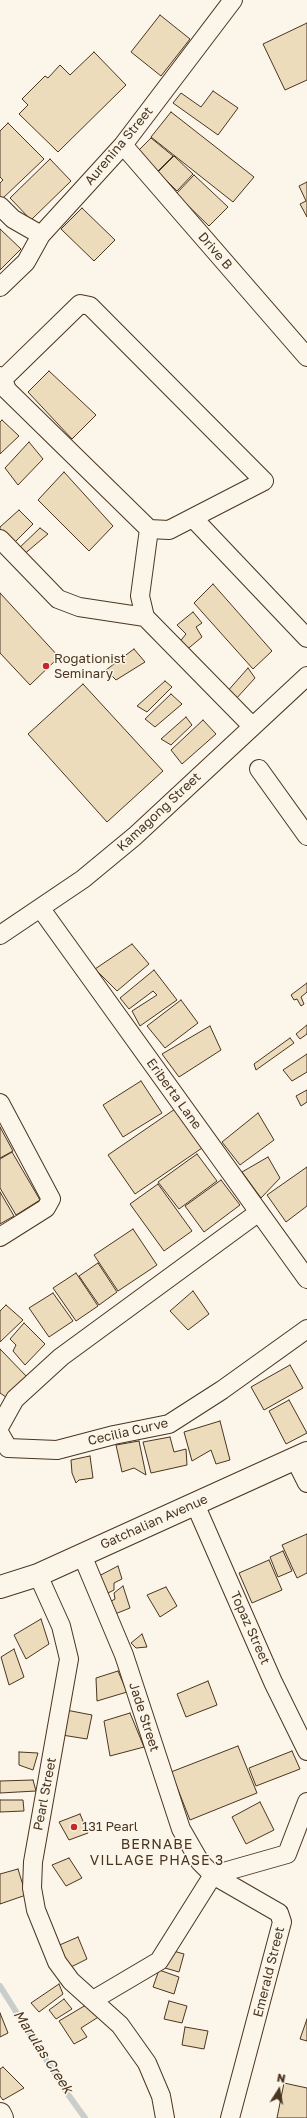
<!DOCTYPE html>
<html>
<head>
<meta charset="utf-8">
<style>
	body { margin:0 }
	#map { position:relative; width:307px; height:2118px; overflow:hidden; background:#fbf6e9; font-family:"Golos Text",sans-serif }
	canvas { display:block }
	.north { position:absolute; left:259px; top:2070px; width:40px; height:40px; -webkit-text-stroke:3px #fbf6e9; paint-order:stroke; rotate:11deg; font-size:11px; font-weight:700; line-height:16px; text-align:center; color:#4a3520 }
	.north::after { content:''; display:block; margin:auto; width:14px; height:18px; background:#4a3520; clip-path:polygon(50% 0,100% 100%,50% 72%,0 100%) }
</style>
</head>
<body>
<div id="map">
<canvas width="307" height="2118"></canvas>
<div class="north">N</div>
</div>
<script>
const context = document.querySelector('canvas').getContext('2d');
context.lineJoin = 'round';
function poly(rows) {
  const path = new Path2D();
  for (const r of rows) {
    path.moveTo(r[0], r[1]);
    for (let i = 2; i < r.length; i += 2) path.lineTo(r[i], r[i + 1]);
  }
  return path;
}
function strokePath(path, color, width, dash) {
  context.strokeStyle = color;
  context.lineWidth = width;
  context.lineCap = dash ? 'butt' : 'round';
  context.setLineDash(dash || []);
  context.stroke(path);
}
function paint(path, color) {
  context.fillStyle = color;
  context.fill(path, 'evenodd');
}
function label(font, color, halo, rows, align = 'center') {
  context.font = font + ' "Golos Text",sans-serif';
  context.lineWidth = 3;
  context.setLineDash([]);
  context.textBaseline = 'middle';
  context.strokeStyle = halo;
  context.fillStyle = color;
  for (const [text, x, y, turn = 0] of rows) {
    context.save();
    context.translate(x, y);
    context.rotate((+turn || 0) * Math.PI / 180);
    context.textAlign = isNaN(turn) ? turn : align;
    if (halo) context.strokeText(text, 0, 0);
    context.fillText(text, 0, 0);
    context.restore();
  }
}
strokePath(poly([
	[0,1986,67,2093,85,2118]
]), '#c9cecd', 6);
const building = poly([
	[160,15,190,39,161,76,131,52,160,15],
	[307,23,307,80,285,90,263,44,307,23],
	[94,52,126,85,58,152,19,114,28,105,22,99,45,76,48,78,60,65,70,75,94,52],
	[213,91,238,108,218,135,173,103,181,93,201,107,213,91],
	[171,112,254,177,233,202,151,137,171,112],
	[8,123,44,159,2,199,0,197,0,183,3,180,0,177,0,131,8,123],
	[151,138,173,156,158,171,138,151,151,138],
	[174,156,193,174,177,191,158,172,174,156],
	[50,159,71,181,31,220,10,198,50,159],
	[194,175,228,207,209,226,176,194,194,175],
	[307,182,307,217,300,204,306,201,299,186,307,182],
	[82,208,115,240,94,261,61,229,82,208],
	[0,229,21,249,0,270,0,229],
	[49,371,96,415,72,439,28,392,49,371],
	[2,420,19,436,0,454,0,422,2,420],
	[29,442,43,459,18,485,5,468,29,442],
	[64,472,113,526,89,551,38,500,64,472],
	[19,510,33,524,12,545,0,532,0,527,19,510],
	[40,528,48,534,22,556,17,550,40,528],
	[213,584,272,651,253,669,194,603,213,584],
	[0,593,59,657,30,685,0,653,0,593],
	[193,612,202,623,196,627,202,637,184,652,178,644,186,634,177,625,193,612],
	[134,649,145,662,116,680,106,670,134,649],
	[248,668,255,678,235,700,226,693,248,668],
	[165,681,172,687,147,712,137,706,165,681],
	[83,684,163,771,107,822,28,734,83,684],
	[171,694,182,704,155,727,145,719,171,694],
	[186,717,192,725,171,745,161,739,186,717],
	[203,720,216,734,182,764,171,750,203,720],
	[132,944,149,964,117,991,95,969,132,944],
	[154,970,177,1000,140,1026,132,1011,157,995,153,991,129,1009,120,998,154,970],
	[307,983,307,992,301,997,304,1004,301,1006,297,999,294,1000,291,995,307,983],
	[181,1000,198,1023,165,1048,147,1026,181,1000],
	[307,1025,307,1034,300,1039,296,1034,307,1025],
	[210,1026,221,1050,179,1077,162,1054,210,1026],
	[290,1038,294,1043,256,1070,254,1064,290,1038],
	[307,1054,307,1072,292,1081,283,1070,307,1054],
	[141,1081,162,1113,123,1137,103,1105,141,1081],
	[307,1090,307,1102,301,1106,296,1096,307,1090],
	[175,1109,202,1148,135,1194,108,1155,175,1109],
	[258,1113,274,1140,240,1165,222,1142,258,1113],
	[0,1127,13,1151,0,1158,0,1127],
	[12,1152,40,1200,16,1215,0,1188,0,1159,12,1152],
	[197,1154,217,1181,179,1209,158,1182,197,1154],
	[268,1157,280,1178,261,1198,242,1172,268,1157],
	[307,1167,307,1206,286,1222,267,1195,307,1167],
	[221,1180,240,1205,204,1232,185,1206,221,1180],
	[158,1184,192,1231,164,1251,130,1204,158,1184],
	[0,1192,14,1216,0,1224,0,1192],
	[133,1229,157,1265,118,1291,94,1255,133,1229],
	[98,1263,117,1292,99,1305,79,1276,98,1263],
	[76,1273,98,1306,76,1321,53,1288,76,1273],
	[193,1291,209,1314,188,1330,170,1311,193,1291],
	[53,1293,73,1321,49,1337,29,1308,53,1293],
	[6,1305,23,1320,0,1342,0,1311,6,1305],
	[24,1323,45,1344,25,1365,13,1351,16,1345,10,1339,24,1323],
	[0,1349,28,1378,6,1397,0,1393,0,1349],
	[290,1365,303,1388,264,1410,251,1387,290,1365],
	[289,1400,307,1433,286,1444,269,1411,289,1400],
	[220,1421,230,1460,216,1464,211,1450,192,1461,184,1432,220,1421],
	[170,1437,174,1452,186,1449,187,1465,151,1473,143,1442,170,1437],
	[139,1441,146,1475,134,1468,122,1472,116,1445,139,1441],
	[90,1456,93,1478,79,1480,76,1483,72,1473,71,1460,90,1456],
	[307,1534,307,1573,297,1578,282,1545,307,1534],
	[283,1551,292,1571,278,1577,270,1557,283,1551],
	[269,1560,282,1590,252,1603,239,1573,269,1560],
	[118,1566,122,1579,114,1583,114,1590,102,1596,97,1577,118,1566],
	[123,1586,130,1608,110,1616,106,1604,115,1599,114,1593,123,1586],
	[166,1587,177,1606,160,1617,147,1595,166,1587],
	[41,1619,49,1644,26,1659,14,1635,41,1619],
	[142,1634,147,1647,136,1648,131,1643,142,1634],
	[14,1649,24,1677,9,1685,1,1657,14,1649],
	[118,1671,127,1692,97,1701,96,1678,118,1671],
	[208,1681,217,1705,186,1717,177,1694,208,1681],
	[66,1710,92,1715,87,1739,62,1735,66,1710],
	[130,1713,144,1747,110,1756,104,1721,130,1713],
	[238,1746,257,1793,190,1820,171,1772,238,1746],
	[292,1751,300,1769,256,1786,249,1768,292,1751],
	[19,1752,38,1753,33,1770,19,1765,19,1752],
	[33,1780,36,1791,0,1793,0,1781,33,1780],
	[0,1800,23,1800,24,1811,0,1812,0,1800],
	[260,1802,274,1830,246,1844,232,1817,260,1802],
	[80,1814,88,1833,69,1840,59,1822,80,1814],
	[69,1858,82,1878,66,1886,52,1865,69,1858],
	[18,1869,26,1895,0,1904,0,1874,18,1869],
	[78,1937,87,1959,69,1968,55,1947,78,1937],
	[170,1950,184,1954,179,1972,165,1968,170,1950],
	[159,1970,179,1977,174,1994,153,1987,159,1970],
	[59,1984,63,1994,39,2012,31,2003,59,1984],
	[64,1999,72,2009,56,2019,49,2010,64,1999],
	[169,2001,187,2006,182,2023,164,2019,169,2001],
	[91,2002,100,2016,81,2028,87,2037,74,2044,59,2021,91,2002],
	[0,2013,8,2033,0,2037,0,2013],
	[307,2019,307,2041,300,2039,307,2019],
	[185,2027,208,2031,204,2049,182,2045,185,2027],
	[3,2067,24,2088,3,2100,0,2096,0,2069,3,2067],
	[284,2083,307,2088,307,2118,277,2118,284,2083]
]);
paint(building, '#ecdcbc');
strokePath(building, '#4a3520', 1);
const minor = poly([
	[123,145,307,357],
	[0,206,13,219,41,235],
	[0,287,26,262,41,235,123,145,233,0],
	[0,376,3,379,7,390,149,529,169,530,264,481,90,306,80,304,3,379],
	[193,518,307,638],
	[149,529,140,596,145,617,252,726],
	[0,539,58,599,79,607,145,617],
	[259,769,307,836],
	[41,909,307,1279],
	[0,935,83,879,135,836,307,676],
	[0,1103,51,1199,46,1208,0,1237],
	[0,1426,15,1399,61,1357,259,1212],
	[0,1434,8,1448,57,1450,114,1435,169,1424,222,1390,307,1329],
	[295,1459,307,1483],
	[195,1504,273,1682,307,1751],
	[82,1555,124,1655,181,1829,200,1862,213,1875,279,1913,282,1922,230,2118],
	[38,1575,61,1626,69,1659,33,1862,32,1888,36,1910,57,1962,71,1981,120,2025,147,2063,161,2096,165,2118],
	[213,1875,287,1854,307,1802],
	[93,2000,159,1961,213,1875]
]);
const tertiary = poly([
	[0,1587,38,1575,307,1453],
	[0,2114,2,2118]
]);
strokePath(minor, '#4a3520', 20);
strokePath(tertiary, '#4a3520', 24);
strokePath(minor, '#fbf6e9', 18);
strokePath(tertiary, '#fbf6e9', 22);
for (const [x, y, r, color] of [
	[46,666,4,"#c62828"],
	[74,1827,4,"#c62828"]
]) {
  const dot = new Path2D();
  dot.arc(x, y, r, 0, 2 * Math.PI);
  context.fillStyle = color;
  context.fill(dot);
  strokePath(dot, '#fbf6e9', 1.5);
}
label('13px', '#4a3520', '#fbf6e9', [
	["Aurenina Street",119,146,-50],
	["Drive B",215,251,49],
	["Kamagong Street",159,812,-43],
	["Eriberta Lane",174,1094,54],
	["Cecilia Curve",128,1432,-13],
	["Gatchalian Avenue",154,1522,-24],
	["Topaz Street",250,1628,66],
	["Jade Street",144,1717,72],
	["Pearl Street",45,1794,-79],
	["Emerald Street",269,1972,-76]
]);
label('13px', '#4a3520', '#fbf6e9', [
	["Rogationist",54,659],
	["Seminary",54,674],
	["131 Pearl",82,1827]
], 'left');
context.letterSpacing = '1px';
label('14px', '#4a3520', '#fbf6e9', [
	["BERNABE",157,1845],
	["VILLAGE PHASE 3",157,1861]
]);
context.letterSpacing = '0px';
label('italic 14px', '#4a3520', '#fbf6e9', [
	["Marulas Creek",43,2052,57]
]);
</script>
</body>
</html>
